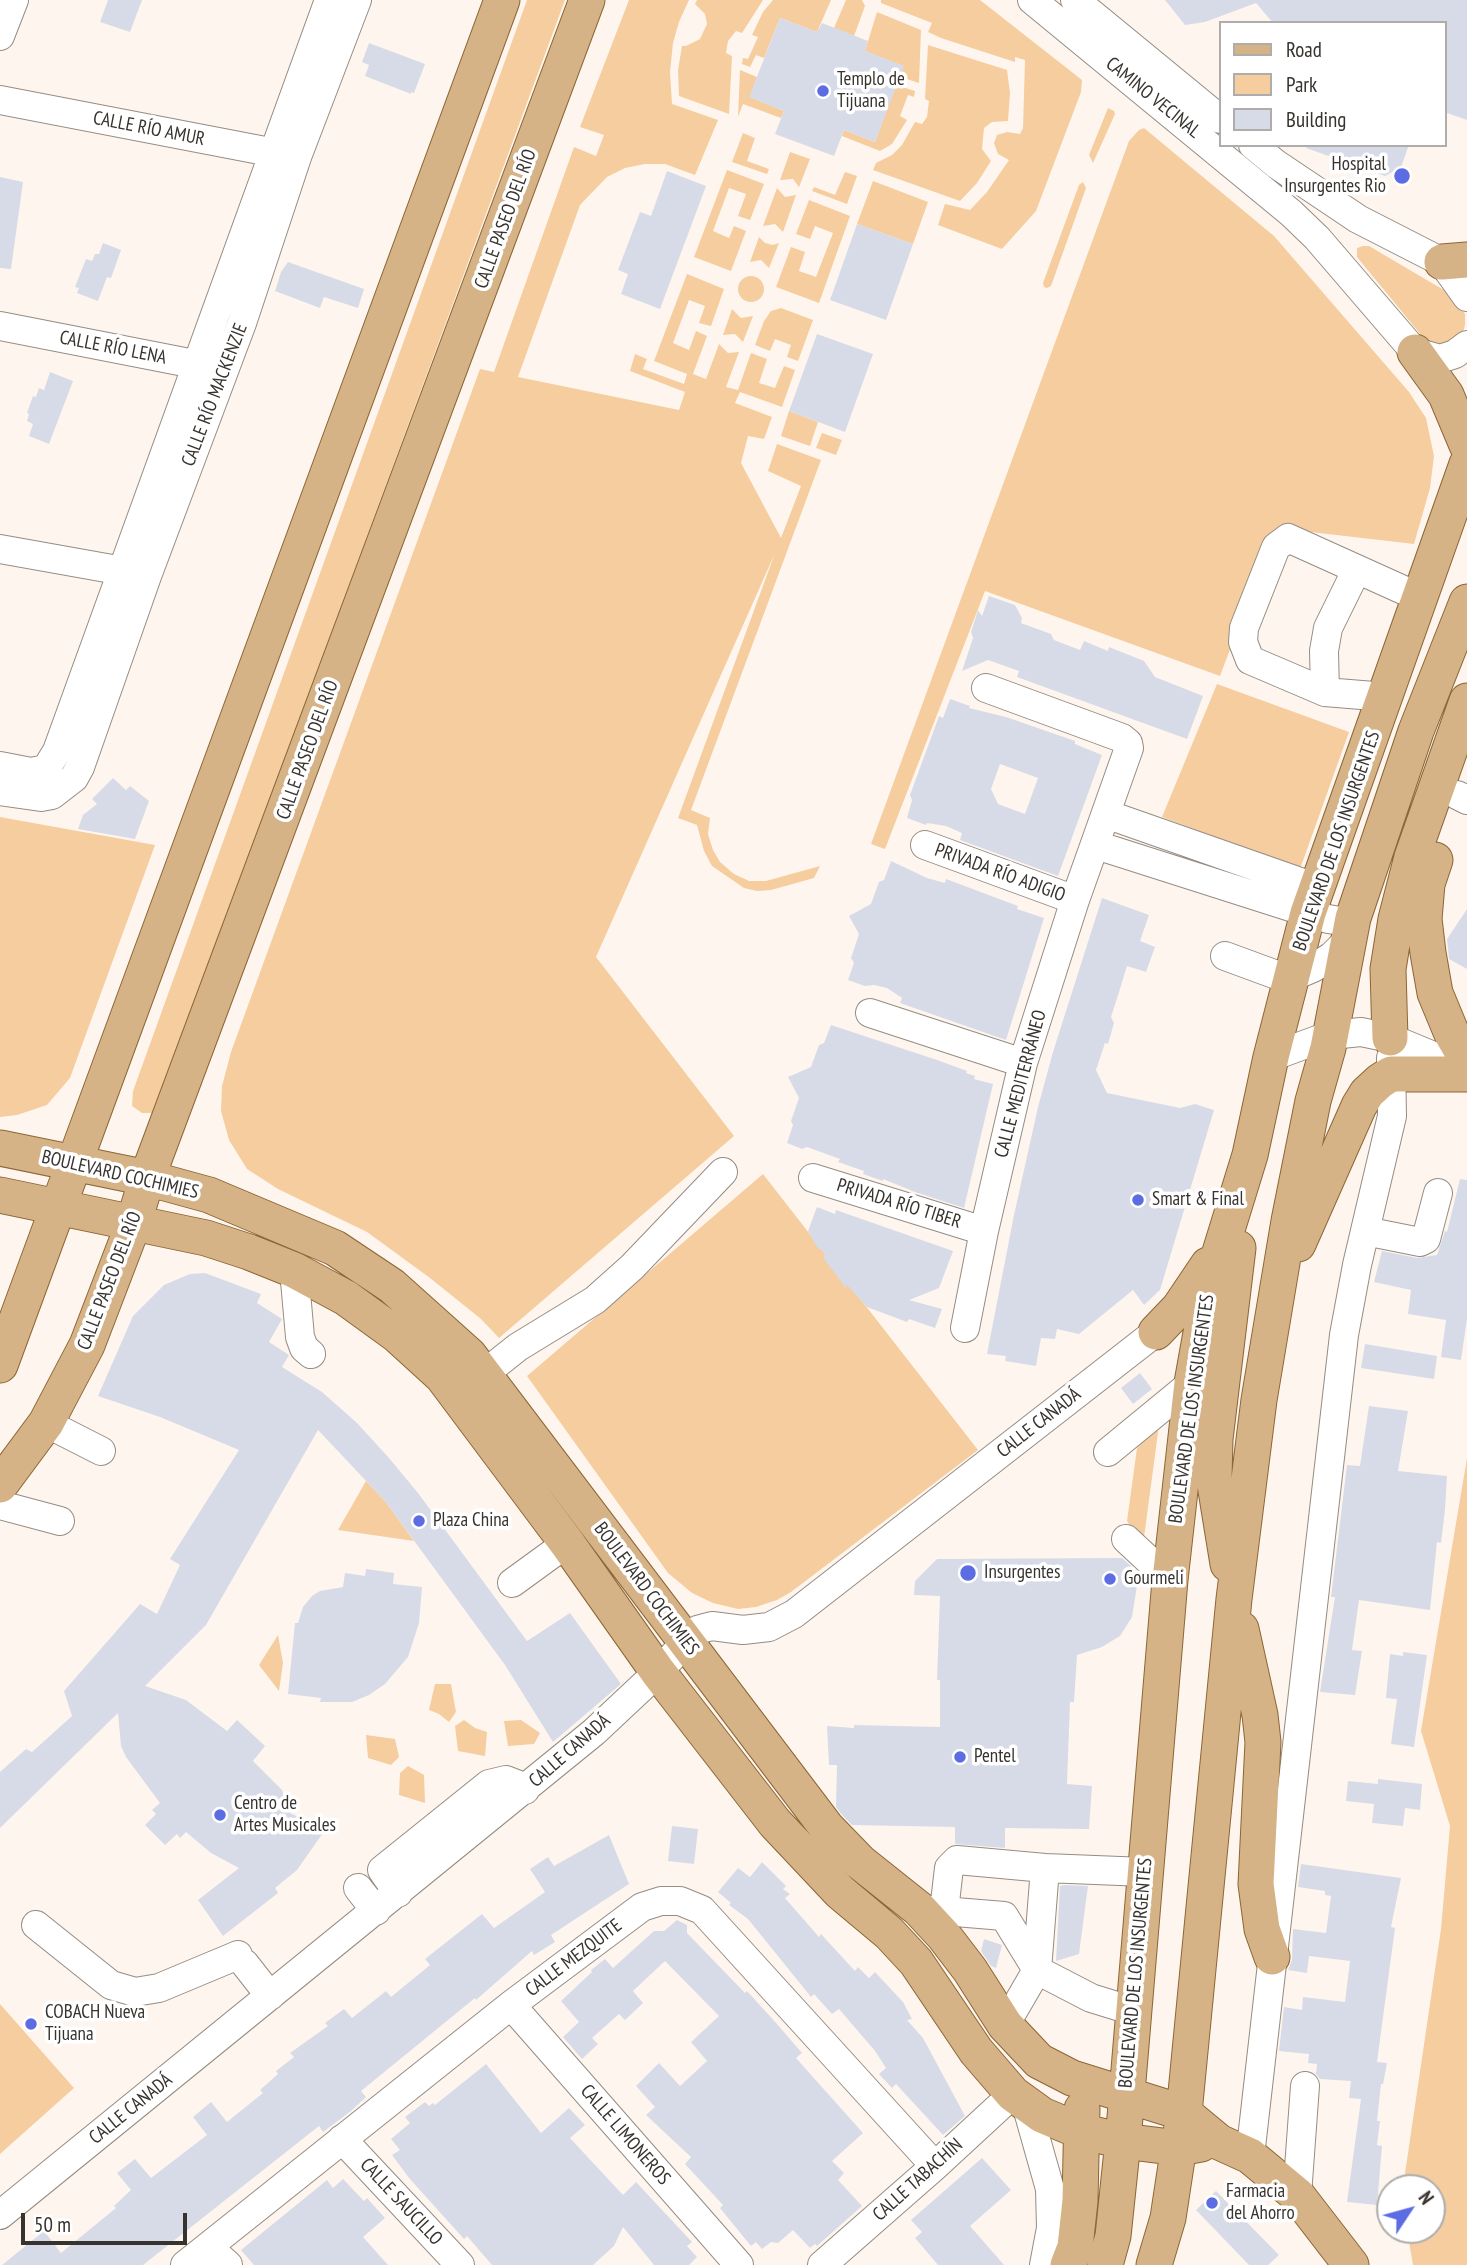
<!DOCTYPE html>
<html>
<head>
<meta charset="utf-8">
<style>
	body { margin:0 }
	#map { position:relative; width:1467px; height:2265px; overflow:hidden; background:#fef6ee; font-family:"PT Sans Narrow",sans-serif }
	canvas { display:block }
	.legend { position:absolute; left:1219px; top:21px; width:228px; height:126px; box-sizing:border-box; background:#fff; border:2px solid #afadac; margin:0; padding:9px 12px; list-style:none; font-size:21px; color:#37332f }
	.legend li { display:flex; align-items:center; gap:14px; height:35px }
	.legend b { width:35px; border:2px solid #afadac }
	.north { position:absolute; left:1376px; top:2174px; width:70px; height:70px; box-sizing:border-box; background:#fff; border:2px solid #afadac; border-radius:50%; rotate:54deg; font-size:19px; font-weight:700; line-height:28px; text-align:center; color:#37332f }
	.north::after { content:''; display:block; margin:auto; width:24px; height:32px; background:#5c6ce3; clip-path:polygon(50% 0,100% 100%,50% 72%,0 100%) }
	.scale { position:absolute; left:21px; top:2213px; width:166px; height:32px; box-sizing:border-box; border:4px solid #37332f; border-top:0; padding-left:9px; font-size:21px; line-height:24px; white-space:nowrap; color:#37332f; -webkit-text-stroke:5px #fff; paint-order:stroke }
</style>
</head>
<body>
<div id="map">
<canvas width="1467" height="2265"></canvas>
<ul class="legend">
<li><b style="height:9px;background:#d6b387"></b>Road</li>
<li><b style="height:19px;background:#f5cd9f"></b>Park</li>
<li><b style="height:19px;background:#d7dbe7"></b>Building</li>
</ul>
<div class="north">N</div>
<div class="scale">50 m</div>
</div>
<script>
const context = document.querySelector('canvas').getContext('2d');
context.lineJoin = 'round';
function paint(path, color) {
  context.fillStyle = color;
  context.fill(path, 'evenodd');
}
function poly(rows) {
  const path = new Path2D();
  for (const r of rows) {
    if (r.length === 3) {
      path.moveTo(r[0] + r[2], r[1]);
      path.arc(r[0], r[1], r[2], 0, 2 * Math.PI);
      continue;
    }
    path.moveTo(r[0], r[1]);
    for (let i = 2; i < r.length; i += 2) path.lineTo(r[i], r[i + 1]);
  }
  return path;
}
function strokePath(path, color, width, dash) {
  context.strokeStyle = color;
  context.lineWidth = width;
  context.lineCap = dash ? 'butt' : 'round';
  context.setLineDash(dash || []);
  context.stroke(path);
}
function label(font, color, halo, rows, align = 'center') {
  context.font = font + ' "PT Sans Narrow",sans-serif';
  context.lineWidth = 7;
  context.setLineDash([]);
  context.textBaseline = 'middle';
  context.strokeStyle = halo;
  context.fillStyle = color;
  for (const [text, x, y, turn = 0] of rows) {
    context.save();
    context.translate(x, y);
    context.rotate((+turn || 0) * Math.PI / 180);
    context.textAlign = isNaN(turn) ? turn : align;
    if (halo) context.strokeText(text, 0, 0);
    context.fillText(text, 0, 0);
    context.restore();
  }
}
paint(poly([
	[527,0,565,0,154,1113,142,1113,132,1106,133,1091],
	[629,0,689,0,679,22,673,43,670,72,672,104,718,120,695,175,665,164,645,164,625,168,607,177,580,205,518,377,679,410,685,392,630,371,635,354,647,359,643,369,684,384,687,374,654,361,687,274,724,289,711,326,699,323,705,306,689,300,673,343,689,350,696,331,707,336,693,374,706,379,719,344,728,353,739,352,726,387,738,390,751,353,767,359,759,383,775,388,784,366,795,370,782,407,740,392,735,403,772,417,764,439,748,436,741,463,781,538,801,486,768,471,777,444,821,460,691,810,710,818,708,834,713,850,720,862,734,874,749,881,766,881,820,866,814,878,771,890,757,891,744,888,712,866,704,851,697,825,678,818,775,553,596,957,734,1136,499,1338,481,1319,430,1278,367,1232,278,1189,247,1169,229,1140,221,1111,222,1086,231,1052,480,369,494,372,574,147,596,156,604,135,580,127],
	[697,0,763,0,742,33,736,31,728,41,726,53,732,56,729,114,679,96,678,70,682,46,686,46,700,39,707,24,705,14,695,4],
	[773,0,831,0,817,32,780,18,764,58,756,55,750,67,742,64,743,58,748,59,758,37,752,35,763,12],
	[846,0,862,0,865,6,854,36,834,28],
	[881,0,980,0,1082,80,1081,92,1036,211,1002,249,938,225,945,204,970,210,987,192,1009,160,998,154,994,143,997,135,1007,132,1020,134,1023,128,1025,60,1015,57,1015,62,941,38,928,32,932,23,881,3],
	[877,12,921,30,919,83,900,77,903,66,865,51],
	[928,45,1007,70,1010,93,1008,121,992,122,984,128,982,149,991,161,977,183,960,201,873,170,876,163,892,155,902,145,915,122,922,124,927,117,929,101,925,99],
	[740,70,757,77,750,97,784,111,781,118,743,104,738,117],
	[896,85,915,91,914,97,908,95,900,116,907,120,892,144,880,151,842,136,844,130,875,142],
	[1108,108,1114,111,1115,114,1093,163,1089,155],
	[1144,128,1274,236,1409,392,1426,418,1434,456,1430,488,1414,544,1276,528,1220,676,985,591,885,849,871,844,1129,141,1139,130],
	[743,133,755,138,747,161,769,169,767,174,732,162],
	[790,152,810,159,799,187,793,179,780,180],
	[727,170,764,184,750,220,738,216,746,194,729,188,713,231,729,238,734,226,746,231,731,271,694,257],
	[845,172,857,176,847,204,812,191,814,187,835,195],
	[873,181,928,202,913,244,857,224],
	[1083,182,1086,188,1051,286,1047,288,1044,287,1043,283,1079,185],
	[777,188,785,197,796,195,783,232,775,224,763,226],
	[809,200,850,216,819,303,776,287,791,247,805,252,799,271,816,277,833,233,815,226,810,239,796,234],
	[759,237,765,243,773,245,779,243,769,268,761,260,750,262],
	[1363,246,1369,246,1454,296,1465,314,1465,325,1462,336,1439,350,1421,335,1357,257,1357,248],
	[751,289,13],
	[781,308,813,320,798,361,787,357,791,345,775,339,770,351,755,345,764,321,771,311],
	[732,309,741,318,753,316,743,342,735,334,723,335],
	[789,411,818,422,810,446,781,436],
	[822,433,842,440,836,455,816,448],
	[1217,684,1349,732,1300,869,1162,817],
	[0,817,155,845,70,1078,47,1105,17,1115,0,1117],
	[763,1174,978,1450,791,1592,777,1600,756,1607,738,1609,713,1603,692,1593,668,1573,527,1376],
	[1159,1425,1143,1545,1127,1521,1137,1448],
	[1467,1458,1467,2265,1413,2265,1407,2230,1432,2230,1432,2188,1403,2187,1441,1929,1450,1826,1421,1731],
	[366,1481,385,1501,414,1541,338,1530],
	[278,1635,283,1663,279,1691,259,1665],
	[435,1684,451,1684,456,1712,449,1722,439,1714,429,1710],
	[464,1720,475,1728,487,1732,485,1756,458,1751,455,1726],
	[521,1720,540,1733,534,1744,508,1746,504,1721],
	[366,1735,395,1739,399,1757,391,1765,368,1758],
	[408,1766,424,1775,425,1803,399,1795,400,1773],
	[0,2004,74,2088,0,2154]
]), '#f5cd9f');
paint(poly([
	[108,0,142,0,130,32,100,22],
	[1165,0,1467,0,1467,120,1444,112,1444,23,1273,23,1256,3,1205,22,1185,25],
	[780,18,817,32,822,23,868,41,865,51,904,66,875,142,844,130,834,156,775,134,784,111,749,97],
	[369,43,425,64,414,93,411,92,411,94,365,76,369,65,362,62],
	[1307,145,1409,145,1401,167,1385,176,1306,148],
	[667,171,706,186,660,309,621,294,628,274,618,270,640,212,651,216],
	[0,177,23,182,11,269,0,268],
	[857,224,913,244,886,320,830,300],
	[103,243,121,250,111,278,107,277,98,301,77,293,79,288,75,287,86,259,92,261,95,254,99,254],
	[288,262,364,289,358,308,324,297,320,308,275,291,281,272],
	[817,334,873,354,845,432,789,411],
	[50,372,73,381,49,444,29,436,33,424,27,421,29,414,27,413,33,396,36,397,39,388,44,390],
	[989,596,1015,605,1022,618,1021,623,1051,634,1054,640,1080,650,1084,641,1108,651,1109,647,1144,661,1155,677,1203,696,1187,739,1017,677,1019,671,988,660,962,671,973,638,971,632,978,610,982,616],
	[950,699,970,706,969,708,1006,717,1075,741,1075,744,1102,755,1058,876,960,840,962,833,946,826,927,823,926,825,907,818,912,800,910,795,939,716,943,718],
	[1000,764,1038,778,1025,814,998,804,991,789],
	[113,778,126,790,130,786,149,801,135,839,78,829,83,815,97,804,92,799],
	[891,861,927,878,945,883,946,879,1018,906,1017,909,1044,918,1006,1040,900,1003,902,998,887,988,874,985,865,986,848,980,854,963,851,958,859,934,849,916,871,904,879,882,884,880],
	[1102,898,1149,915,1140,941,1155,947,1146,972,1127,966,1120,989,1111,1017,1114,1023,1108,1044,1105,1043,1096,1070,1107,1093,1180,1108,1195,1104,1214,1110,1160,1290,1144,1305,1133,1290,1079,1334,1057,1329,1055,1339,1041,1338,1036,1366,1005,1361,1006,1356,987,1354,1014,1215,1038,1107,1053,1052],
	[1467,909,1467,969,1449,959,1447,939],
	[831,1025,937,1060,967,1071,966,1073,975,1076,974,1079,993,1084,964,1208,915,1192,883,1179,883,1181,863,1174,864,1171,838,1162,840,1159,807,1147,802,1149,787,1143,793,1125,791,1121,799,1098,788,1077,811,1067,819,1045,824,1043],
	[1460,1179,1467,1180,1467,1319,1461,1360,1441,1357,1446,1320,1408,1314,1411,1290,1374,1282,1382,1251,1417,1258,1437,1255,1445,1231,1447,1232],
	[817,1207,835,1214,836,1210,953,1251,939,1288,909,1300,942,1309,935,1328,909,1319,907,1322,867,1307,847,1285,846,1288,824,1259,825,1253,817,1247,808,1231],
	[205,1273,261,1294,257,1303,282,1319,269,1342,289,1355,282,1367,322,1392,357,1423,389,1458,418,1493,527,1641,570,1613,621,1684,553,1742,505,1665,385,1501,318,1430,206,1625,145,1686,186,1700,227,1731,237,1720,265,1746,253,1761,282,1790,290,1813,325,1830,297,1870,275,1888,278,1893,223,1936,198,1900,239,1868,211,1853,186,1832,180,1838,177,1834,165,1845,145,1825,156,1814,152,1810,160,1803,126,1757,121,1746,118,1713,0,1828,0,1772,26,1749,32,1752,72,1716,64,1691,140,1604,157,1614,180,1565,170,1559,239,1450,160,1417,98,1396,133,1316,164,1285,190,1274],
	[1365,1344,1437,1356,1434,1379,1361,1368],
	[1140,1373,1152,1389,1133,1404,1121,1388],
	[1369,1406,1408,1411,1398,1471,1447,1476,1445,1510,1441,1543,1437,1542,1430,1610,1359,1600,1352,1650,1362,1651,1355,1695,1320,1692,1335,1597,1331,1597,1347,1465,1360,1466],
	[1122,1558,1139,1573,1132,1617,1120,1636,1102,1647,1077,1655,1074,1702,1070,1702,1067,1784,1092,1786,1089,1829,1005,1828,1005,1848,955,1844,955,1827,852,1825,842,1815,836,1807,837,1765,829,1765,827,1726,854,1728,854,1725,940,1727,940,1680,937,1680,940,1596,914,1595,915,1581,937,1559],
	[366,1569,394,1573,393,1584,422,1587,419,1623,408,1657,385,1684,369,1695,352,1702,320,1702,321,1698,288,1694,295,1623,298,1623,303,1607,312,1596,320,1591,343,1587,345,1573,365,1576],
	[1403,1652,1427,1655,1414,1747,1391,1744,1397,1699,1386,1698,1390,1654,1403,1656],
	[1378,1779,1422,1784,1420,1810,1405,1808,1403,1826,1372,1823,1374,1804,1346,1801,1348,1781,1378,1784],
	[672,1826,698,1829,694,1864,668,1861],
	[609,1835,629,1884,551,1935,555,1942,534,1955,532,1951,476,2000,475,1998,361,2091,366,2097,351,2111,323,2132,319,2126,143,2265,2,2265,44,2231,61,2253,116,2208,114,2206,131,2190,117,2173,135,2159,151,2178,207,2135,193,2117,211,2102,227,2122,263,2093,260,2090,278,2074,276,2071,294,2057,290,2053,328,2026,325,2023,344,2009,352,2018,386,1991,391,1997,430,1965,425,1959,482,1914,494,1928,545,1892,530,1869,548,1857,554,1866],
	[762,1862,786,1886,783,1889,790,1894,785,1898,819,1937,821,1934,855,1971,858,1967,869,1978,875,1972,903,2002,912,2019,907,2020,923,2038,965,2116,943,2135,896,2084,892,2088,879,2074,886,2068,875,2051,839,2009,832,2014,814,1994,811,1997,748,1919,729,1905,731,1903,718,1892,738,1868,750,1877],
	[1301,1864,1401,1878,1391,1927,1395,1928,1377,2062,1387,2063,1383,2084,1381,2084,1377,2121,1380,2121,1377,2145,1382,2146,1377,2205,1347,2202,1361,2099,1349,2098,1351,2081,1320,2079,1316,2074,1317,2064,1308,2063,1309,2054,1279,2051,1284,2007,1302,2010,1303,1997,1345,2002,1350,1961,1309,1956,1307,1973,1288,1970,1292,1960,1293,1929,1326,1933,1331,1896,1325,1895,1325,1891,1298,1887],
	[1064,1885,1088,1886,1079,1954,1056,1961,1060,1886],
	[677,1920,687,1925,687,1933,745,1993,747,1991,777,2024,802,2053,796,2058,863,2133,832,2161,844,2173,838,2180,862,2206,817,2246,815,2244,810,2248,793,2230,778,2243,771,2242,762,2249,756,2242,751,2246,720,2208,723,2205,685,2164,691,2157,646,2115,655,2107,636,2086,659,2063,680,2086,707,2061,691,2042,719,2016,665,1961,633,1991,643,2003,625,2020,619,2014,592,2038,598,2044,582,2059,563,2037,579,2022,561,2001,592,1972,591,1970,605,1959,613,1968,654,1931,664,1931],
	[984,1939,1002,1945,996,1968,991,1966,981,1951],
	[486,2064,541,2133,569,2108,585,2125,570,2138,623,2195,636,2182,692,2242,687,2246,697,2257,689,2265,654,2265,623,2227,614,2246,593,2265,492,2265,467,2236,464,2239,409,2178,392,2155,400,2150,391,2139,410,2123,405,2117,425,2102,429,2106,433,2103,435,2105],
	[982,2158,1011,2190,970,2226,1004,2265,938,2265,915,2238,922,2232,911,2220],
	[343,2179,364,2201,367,2198,385,2218,363,2237,388,2265,254,2265,241,2250,327,2180,333,2188],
	[1216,2191,1279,2255,1268,2265,1249,2265,1196,2210]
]), '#d7dbe7');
const minor = poly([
	[1032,0,1291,213,1317,238,1415,352,1440,359,1455,354,1467,345],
	[1075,0,1220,119],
	[0,36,14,0],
	[0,100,291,156],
	[1253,145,1276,164,1358,219,1442,262,1467,297],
	[0,326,215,368],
	[0,549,140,574],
	[1357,569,1328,628,1324,651,1325,692,1386,697],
	[1325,692,1250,660,1243,642,1244,628,1276,547,1288,538,1421,598],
	[0,766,31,772,46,769],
	[46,769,57,751,329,0],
	[0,791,41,797,52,795,74,778,80,767,147,576,242,323,297,157,357,0],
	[1457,795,1467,800],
	[1106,814,1317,888],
	[925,845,1075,900],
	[1096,845,1328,919,1341,921,1353,918],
	[1225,956,1274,974,1292,977,1313,968,1332,956,1348,940],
	[870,1013,1023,1063],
	[1271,1057,1331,1035,1361,1032,1390,1038,1467,1070],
	[813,1178,984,1231],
	[1365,1231,1420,1242,1426,1239,1438,1193],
	[294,1270,300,1337,304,1348,311,1354],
	[965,1328,984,1231,1023,1063,1075,900,1129,748,1128,743,1122,738,986,688],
	[484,1374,518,1347,595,1300,632,1267,723,1172],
	[46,1423,101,1451],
	[1108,1452,1192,1383],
	[0,1505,60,1521],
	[1126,1539,1170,1580],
	[512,1583,567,1543],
	[358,1888,376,1911],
	[398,1893,382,1870,489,1784,506,1780,519,1785,525,1790],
	[919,1909,1004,1916,1037,1970,1091,1998,1133,2011],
	[944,1911,949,1868,957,1860,1045,1868],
	[36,1925,111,1985,135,1992,159,1988,238,1955],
	[245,1964,270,1996],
	[511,2005,739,2265],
	[1005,2025,1037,1970,1045,1868,1145,1872],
	[1026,2104,1050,2189,1051,2228,1044,2265],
	[342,2139,460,2265],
	[1250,2156,1344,1335,1357,1265,1392,1116,1391,1058],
	[1297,2195,1305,2086],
	[0,2215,594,1732,658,1672,697,1630,712,1626,743,1630,769,1627,794,1614,1156,1332],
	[208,2247,228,2265],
	[185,2265,511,2005,642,1907,661,1901,680,1901,702,1910,935,2166],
	[822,2265,935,2166,1013,2094]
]);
const major = poly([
	[1442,262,1467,260],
	[1415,352,1446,395,1467,445],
	[1435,860,1427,884,1424,919,1428,953,1435,993,1452,1034,1467,1060],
	[1390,1038,1388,969,1396,919,1412,857,1467,701],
	[0,1148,147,1178,209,1195,335,1248,392,1286,469,1355,827,1828,860,1862,919,1909,944,1936,970,1970,1005,2025,1039,2061,1072,2078,1184,2113,1219,2142,1250,2156,1297,2195,1351,2265],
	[0,1195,206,1238,249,1252,294,1270,346,1298,397,1335,442,1376,567,1543,658,1672,775,1823,840,1892,889,1933,916,1962,976,2051,1013,2094,1042,2115,1080,2131,1123,2141,1179,2148,1201,2144],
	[1298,1244,1359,1106,1367,1093,1380,1081,1391,1074,1467,1074],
	[1156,1332,1179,1308,1208,1265],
	[0,1365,502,0],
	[0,1485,46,1423,87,1345,133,1225,147,1178,587,0],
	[1228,1564,1214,1478,1215,1439,1238,1248],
	[1241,1629,1260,1715,1263,1742,1256,1884,1262,1929,1272,1957],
	[1068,2265,1075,2247,1080,2201,1082,2109],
	[1105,2265,1113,2236,1123,2141,1170,1580,1192,1383,1209,1288,1250,1155,1271,1057,1308,913,1467,464],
	[1154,2265,1168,2218,1184,2113,1234,1599,1259,1400,1289,1221,1313,1101,1328,1048,1353,918,1416,731,1467,602]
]);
strokePath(minor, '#958c83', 30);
strokePath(major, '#8c6634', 37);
strokePath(minor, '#fff', 28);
strokePath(major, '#d6b387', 35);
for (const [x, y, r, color] of [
	[823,91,7,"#5c6ce3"],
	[1402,176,9,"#5c6ce3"],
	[1138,1200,7,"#5c6ce3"],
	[419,1521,7,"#5c6ce3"],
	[968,1573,9,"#5c6ce3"],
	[1110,1579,7,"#5c6ce3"],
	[960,1757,7,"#5c6ce3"],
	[220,1815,7,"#5c6ce3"],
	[31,2024,7,"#5c6ce3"],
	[1212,2203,7,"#5c6ce3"]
]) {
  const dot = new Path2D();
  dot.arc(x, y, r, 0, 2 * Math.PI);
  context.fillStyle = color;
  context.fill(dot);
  strokePath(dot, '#fff', 2.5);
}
label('19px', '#37332f', '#fff', [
	["Templo de",837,80],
	["Tijuana",837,102],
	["Hospital",1386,165,"right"],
	["Insurgentes Rio",1386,187,"right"],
	["Smart & Final",1152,1200],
	["Plaza China",433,1521],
	["Insurgentes",984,1573],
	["Gourmeli",1124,1579],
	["Pentel",974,1757],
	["Centro de",234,1804],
	["Artes Musicales",234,1826],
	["COBACH Nueva",45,2013],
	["Tijuana",45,2035],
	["Farmacia",1226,2192],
	["del Ahorro",1226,2214]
], 'left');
label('19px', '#37332f', '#fff', [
	["CAMINO VECINAL",1153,98,39],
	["CALLE RÍO AMUR",149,129,11],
	["CALLE PASEO DEL RÍO",506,219,-70],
	["CALLE RÍO LENA",113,348,11],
	["CALLE RÍO MACKENZIE",215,395,-69],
	["CALLE PASEO DEL RÍO",308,750,-70],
	["BOULEVARD DE LOS INSURGENTES",1337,841,-71],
	["PRIVADA RÍO ADIGIO",1000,873,20],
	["CALLE MEDITERRÁNEO",1021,1084,-75],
	["BOULEVARD COCHIMIES",120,1175,13],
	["PRIVADA RÍO TIBER",899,1204,17],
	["CALLE PASEO DEL RÍO",110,1281,-69],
	["BOULEVARD DE LOS INSURGENTES",1192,1409,-82],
	["CALLE CANADÁ",1039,1423,-38],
	["BOULEVARD COCHIMIES",646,1589,53],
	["CALLE CANADÁ",570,1751,-41],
	["CALLE MEZQUITE",574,1958,-37],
	["BOULEVARD DE LOS INSURGENTES",1136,1973,-85],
	["CALLE CANADÁ",131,2109,-39],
	["CALLE LIMONEROS",625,2135,49],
	["CALLE TABACHÍN",918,2180,-42],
	["CALLE SAUCILLO",401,2202,47]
]);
</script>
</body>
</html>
